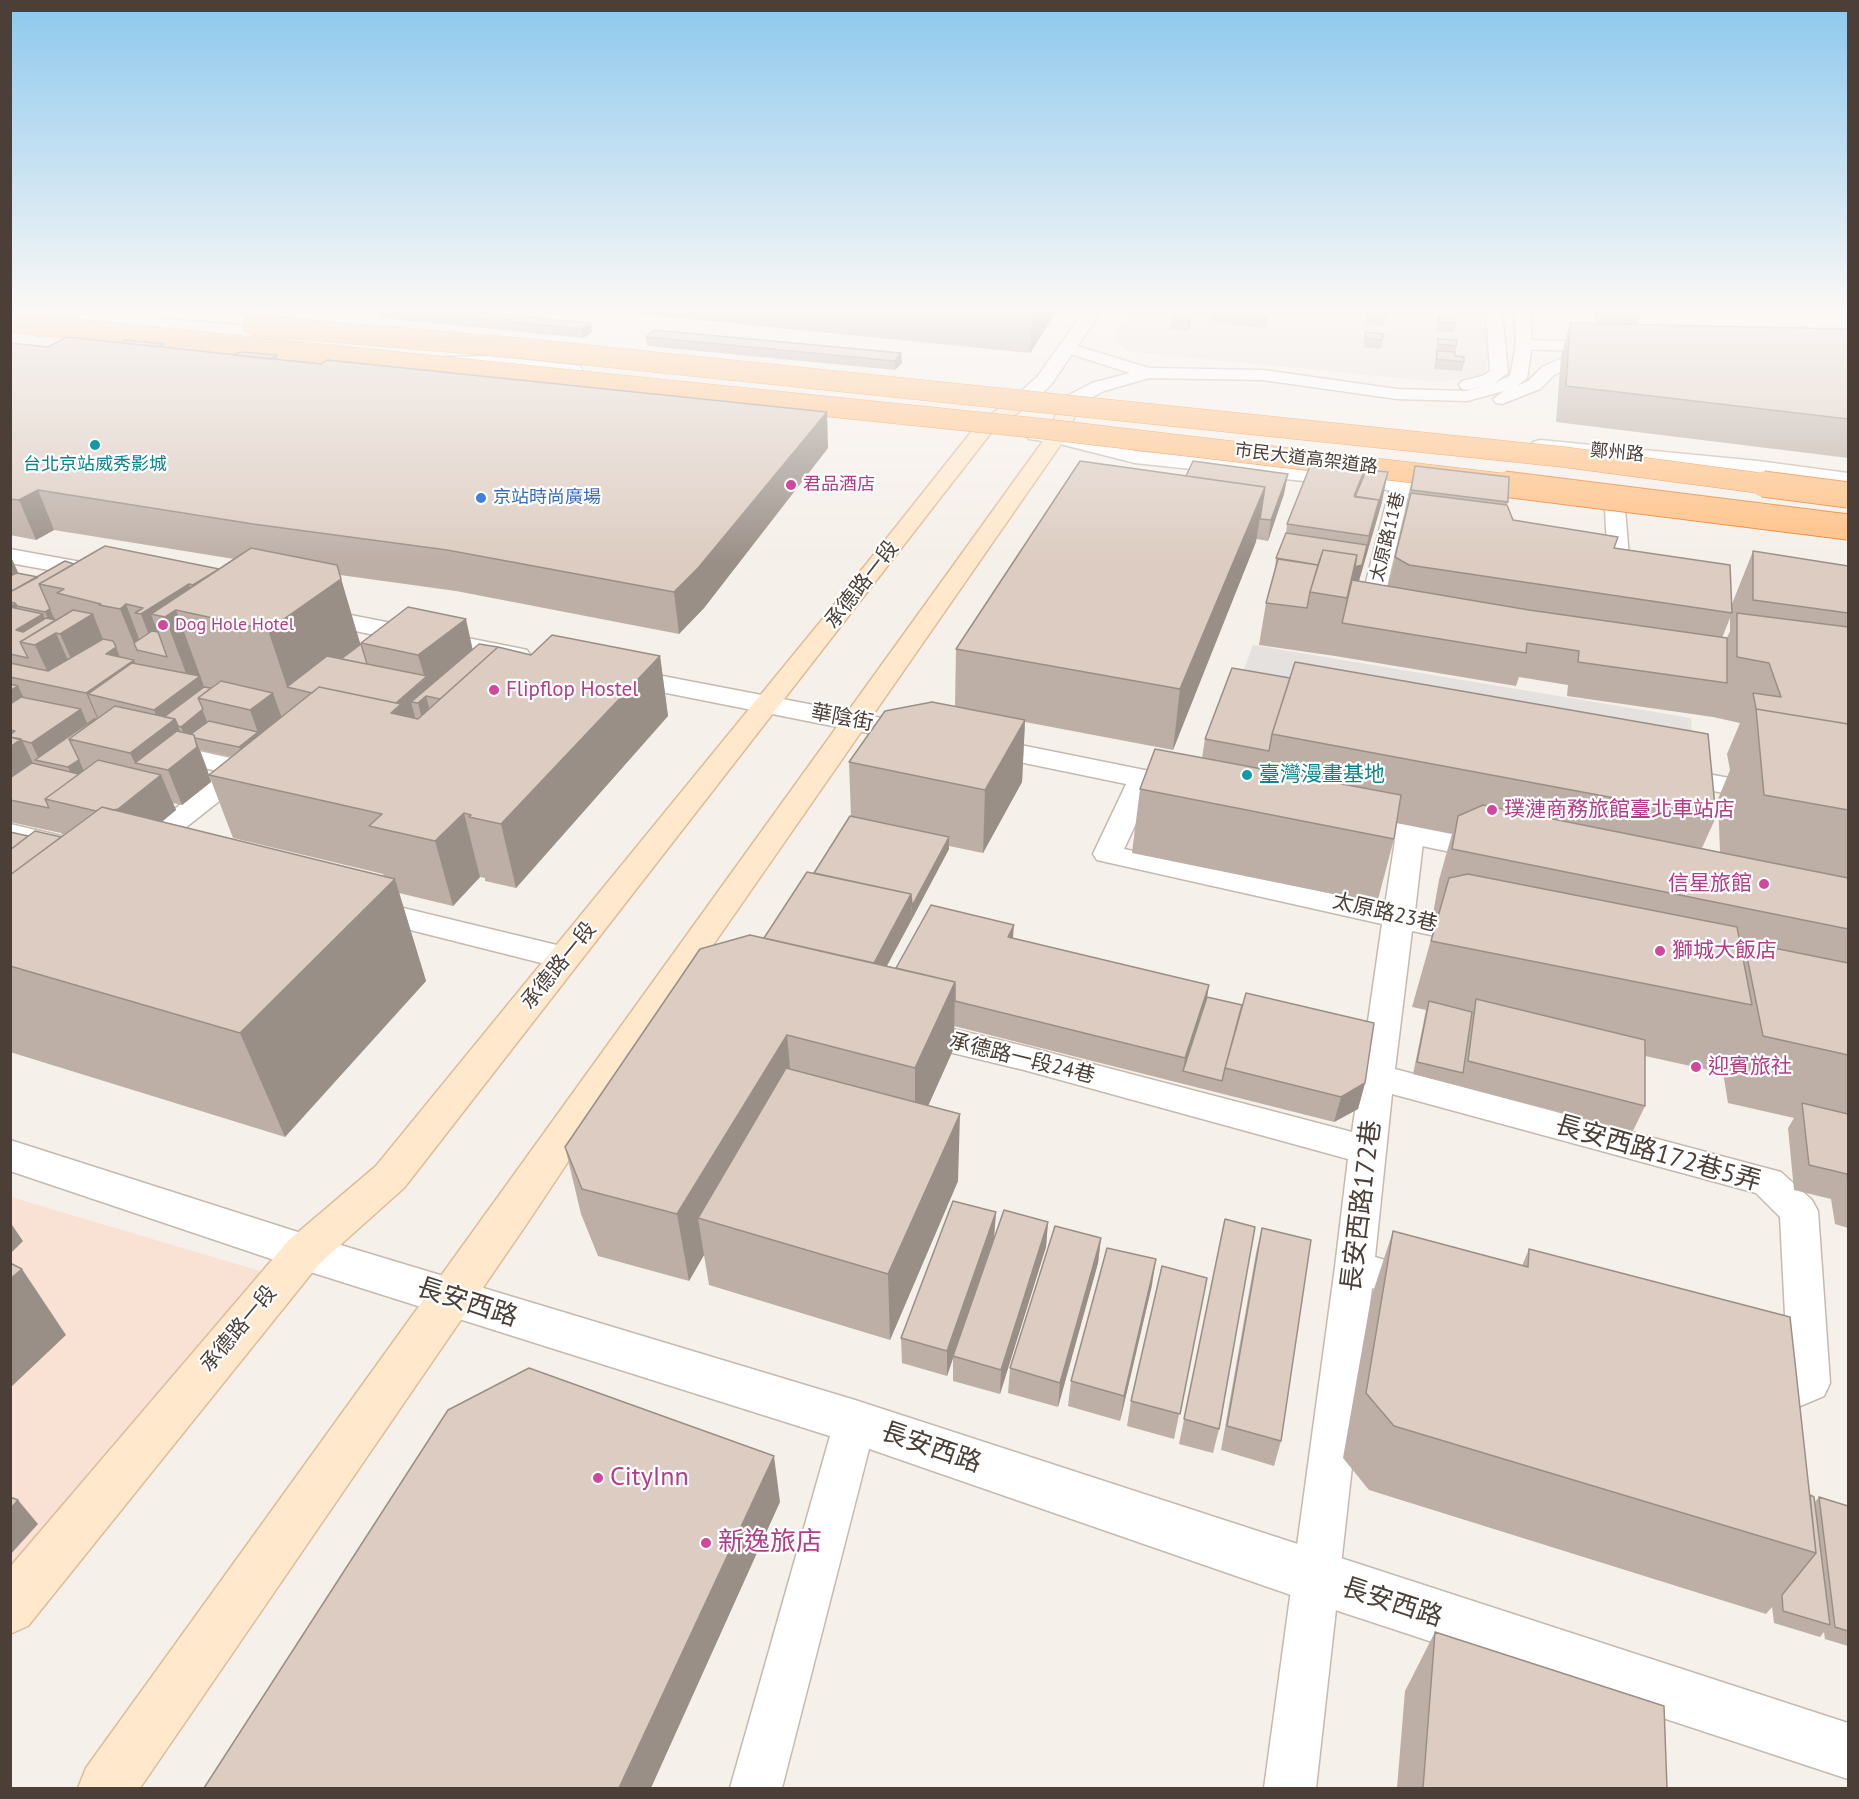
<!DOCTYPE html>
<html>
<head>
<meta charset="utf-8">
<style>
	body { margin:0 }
	#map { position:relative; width:1859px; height:1799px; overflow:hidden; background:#f6f0ea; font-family:"PT Sans",sans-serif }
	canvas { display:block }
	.frame { position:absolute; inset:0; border:12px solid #4b3f37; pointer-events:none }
</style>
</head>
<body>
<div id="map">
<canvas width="1859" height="1799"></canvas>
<div class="frame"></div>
</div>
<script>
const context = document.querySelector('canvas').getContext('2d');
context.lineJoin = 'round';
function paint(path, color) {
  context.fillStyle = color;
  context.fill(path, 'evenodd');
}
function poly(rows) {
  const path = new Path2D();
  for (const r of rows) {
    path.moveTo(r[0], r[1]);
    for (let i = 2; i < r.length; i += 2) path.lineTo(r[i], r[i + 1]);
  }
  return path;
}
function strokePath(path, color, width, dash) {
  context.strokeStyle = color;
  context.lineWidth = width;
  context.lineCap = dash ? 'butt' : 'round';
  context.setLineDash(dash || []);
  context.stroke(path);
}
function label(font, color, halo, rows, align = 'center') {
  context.font = font + ' "PT Sans","Noto Sans TC",sans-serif';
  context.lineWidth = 4.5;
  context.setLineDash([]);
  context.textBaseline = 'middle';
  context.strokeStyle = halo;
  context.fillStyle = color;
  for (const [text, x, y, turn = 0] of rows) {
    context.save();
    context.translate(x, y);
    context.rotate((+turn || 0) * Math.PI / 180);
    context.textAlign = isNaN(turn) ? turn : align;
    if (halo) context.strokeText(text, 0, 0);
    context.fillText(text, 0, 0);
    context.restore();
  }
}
paint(poly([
	[11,1197,277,1276,11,1602]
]), '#f9e2d4');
paint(poly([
	[1128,311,1490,311,1487,369,1481,375,1439,382,1131,352,1115,343,1115,335],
	[1253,645,1691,718,1696,791,1229,710]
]), '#e4e1df');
const service = poly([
	[1486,311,1502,311,1508,373,1494,383,1510,376,1516,345,1514,311,1530,311,1532,345,1527,378,1517,386,1528,381,1542,367,1562,358,1599,356,1607,361,1599,366,1571,367,1554,375,1540,389,1502,404,1496,403,1493,399,1504,391,1467,401,1397,399,1263,380,1149,378,1104,391,1077,405,1065,405,1062,401,1065,397,1092,383,1130,373,1061,351,1059,348,1061,345,1067,343,1149,368,1263,370,1397,389,1467,391,1483,386,1468,390,1462,389,1459,385,1462,381,1482,376,1490,371,1486,311],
	[488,356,574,365,580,366,582,370,580,374,574,375,488,366,444,367,436,362,444,357,488,356],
	[1401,478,1408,480,1411,484,1383,604,1393,606,1396,611,1393,616,1385,618,1362,614,1359,609,1391,484,1394,480,1401,478],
	[1615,503,1622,505,1625,509,1631,582,1634,587,1631,592,1623,594,1612,592,1609,587,1605,509,1608,505,1615,503],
	[163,743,239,760,247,758,256,760,260,766,256,772,151,855,141,858,131,855,127,849,131,843,222,772,154,757,150,751,154,745,163,743],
	[1674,768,1763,784,1773,786,1777,792,1773,798,1763,800,1664,782,1661,776,1664,770,1674,768],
	[1143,770,1153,772,1157,778,1124,849,1385,905,1396,834,1400,828,1410,825,1420,828,1424,834,1415,911,1485,927,1489,934,1485,941,1474,944,1412,931,1395,1069,1781,1172,1812,1200,1818,1211,1830,1383,1824,1396,1786,1412,1744,1398,1738,1385,1744,1372,1759,1366,1788,1373,1780,1217,1756,1193,1392,1094,1375,1257,1430,1273,1436,1285,1430,1297,1416,1302,1372,1288,1316,1788,1264,1788,1335,1267,1348,1159,1024,1070,915,1044,903,1040,898,1032,903,1024,915,1020,1024,1046,1352,1132,1382,924,1097,860,1093,854,1129,778,1133,772,1143,770],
	[10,824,79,840,83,846,79,852,69,855,10,841,10,824],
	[366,899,565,947,576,951,581,958,576,965,565,969,355,916,351,909,355,902,366,899],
	[855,1402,870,1408,876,1422,782,1788,730,1788,834,1422,840,1408,855,1402]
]);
const minor = poly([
	[1084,311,1101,311,1051,385,1034,400,1020,400,1017,396,1020,392,1037,377,1084,311],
	[1524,340,1610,342,1616,343,1619,347,1616,351,1610,352,1518,349,1515,345,1518,341,1524,340],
	[10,549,103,566,112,568,115,573,112,578,103,580,10,563,10,549],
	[310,607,518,648,527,650,531,656,527,662,518,664,301,620,297,615,301,610,310,607],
	[621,668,918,725,928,728,932,734,928,740,918,743,611,682,608,676,611,670,621,668],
	[981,737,1189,779,1200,782,1204,788,1200,794,1189,797,971,752,967,746,971,740,981,737],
	[1351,813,1494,841,1505,844,1510,851,1505,858,1494,861,1340,829,1336,822,1340,815,1351,813]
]);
const tertiary = poly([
	[88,311,105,311,102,318,92,324,41,336,35,335,32,331,35,327,80,316,88,311],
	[143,311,213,311,289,318,295,319,298,323,295,327,289,328,151,316,143,311],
	[1036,429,1056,431,1135,451,1454,483,1462,485,1465,490,1462,495,1454,497,1135,463,1056,443,1029,439,1026,435,1029,431,1036,429],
	[1540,440,1758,461,1848,473,1848,485,1758,473,1533,450,1530,446,1533,442,1540,440],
	[10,1140,304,1234,855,1400,1848,1723,1848,1779,1317,1604,855,1444,304,1270,10,1171,10,1140]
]);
const secondary = poly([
	[1027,390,1034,392,1037,396,1034,400,990,434,404,1188,319,1264,28,1626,10,1634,10,1567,289,1240,376,1166,821,621,976,426,1020,392,1027,390],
	[1071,395,1078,397,1081,401,1066,437,688,981,528,1222,140,1788,78,1788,86,1768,1046,437,1064,397,1071,395]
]);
strokePath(service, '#c6b9ae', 3);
strokePath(minor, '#c6b9ae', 3);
strokePath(tertiary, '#c6b9ae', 3);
strokePath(secondary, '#ddbd98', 3);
paint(service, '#fff');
paint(minor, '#fff');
paint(tertiary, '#fff');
paint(secondary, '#ffe8cb');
const trunkBridgeFar1 = poly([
	[10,322,1045,429,1516,485],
	[251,325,520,348,1563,457,1774,485]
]);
const trunkBridge = poly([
	[1504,484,1848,527],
	[1763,484,1848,495]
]);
strokePath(trunkBridgeFar1, '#eb822f', 21, []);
strokePath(trunkBridge, '#eb822f', 27, []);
strokePath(trunkBridgeFar1, '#ffc083', 20);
strokePath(trunkBridge, '#ffc083', 25);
paint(poly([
	[378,311,471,311,591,323,592,332,583,338,380,318],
	[608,311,1057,311,1030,353],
	[1368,311,1387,311,1384,326,1365,324],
	[1595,311,1637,311,1639,318,1637,325,1848,329,1848,458,1556,422,1561,357,1570,323,1608,324,1596,323,1594,315],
	[1269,312,1266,328,1210,322,1211,314],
	[1439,316,1456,323,1454,332,1437,331],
	[1192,317,1191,325,1188,331,1170,329,1171,320],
	[1366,332,1384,334,1381,349,1363,347],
	[646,337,901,353,902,363,895,370,647,346],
	[1438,339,1456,346,1455,356,1464,362,1462,371,1434,369,1437,353,1436,353],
	[10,343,48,347,121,343,164,344,165,348,234,355,277,355,278,360,828,448,704,608,679,634,456,591,340,575,360,644,473,649,531,655,660,656,668,716,516,888,485,881,485,878,480,877,453,906,399,893,426,981,285,1137,10,1052,10,832,28,836,61,837,64,835,62,834,61,833,10,822,10,555,18,573,38,577,74,564,219,569,234,559,54,530,36,540,10,535],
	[200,750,232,757,209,775,233,838,383,874,384,876,162,822,176,810,173,803,182,805,211,782,207,769],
	[1415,466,1508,502,1507,505,1513,520,1614,548,1732,604,1753,551,1848,566,1848,1228,1835,1224,1831,1199,1794,1190,1788,1128,1794,1118,1728,1103,1722,1066,1718,1072,1645,1056,1645,1106,1633,1131,1413,1074,1426,1010,1412,1007,1438,915,1433,914,1439,880,1452,834,1396,823,1394,839,1377,903,1132,853,1140,789,1202,758,1205,739,1232,668,1716,817,1702,848,1720,852,1718,799,1730,770,1727,754,1740,723,1713,717,1567,696,1568,685,1519,677,1516,686,1335,656,1259,645,1266,603,1275,570,1276,558,1286,533,1287,524,1382,502,1359,581,1388,586,1404,523,1406,505],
	[1730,618,1730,631,1727,638,1722,638],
	[1284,494,1268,541,1256,539,1173,750,1025,722,1022,782,983,853,949,846,949,849,887,966,896,968,1013,938,1209,985,1207,997,1365,1083,1358,1109,1334,1122,954,1026,954,1048,928,1106,958,1181,890,1340,709,1285,704,1255,689,1281,598,1256,581,1214,565,1147,764,938,814,873,851,817,849,762,955,706,956,649],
	[996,1212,994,1237,971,1305,1048,1222,1046,1247,1000,1394,953,1381,953,1358,947,1376,902,1363,901,1338],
	[1225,1219,1219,1429,1213,1453,1179,1444],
	[1262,1228,1281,1441,1274,1466,1221,1450,1256,1253],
	[1393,1231,1522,1266,1529,1249,1810,1495,1815,1502,1819,1497,1848,1506,1848,1646,1825,1639,1824,1632,1820,1637,1774,1623,1772,1607,1766,1614,1369,1490,1343,1458,1371,1298],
	[1101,1238,1098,1263,1058,1407,1008,1393,1010,1368],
	[1207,1278,1174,1439,1127,1426,1131,1401],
	[1152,1285,1120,1421,1068,1406,1071,1381],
	[1435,1632,1667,1788,1397,1788,1405,1691]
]), '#bdafa6');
paint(poly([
	[1032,311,1057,311,1030,353],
	[1192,317,1191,325,1188,331,1189,322],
	[591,323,592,332,583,338,582,329],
	[901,353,902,363,895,370,895,361],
	[827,412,828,448,704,608,679,634,674,592],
	[1365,469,1357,506,1354,496],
	[1388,472,1382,502,1360,577,1355,597,1342,623,1347,598,1346,569,1362,565,1369,536],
	[1288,474,1284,494,1268,541,1271,520],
	[1265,487,1256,542,1173,750,1180,689],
	[38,490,54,530,36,540,19,500],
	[10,555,23,583,10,590],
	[219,569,341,579,366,663,287,687,268,630,204,616,193,585],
	[189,584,200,615,176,610,209,700,198,698,211,732,195,738,207,769,211,782,182,805,168,770,135,763,130,753,158,721,154,710,190,684,165,617,151,614,167,657,156,654,141,614],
	[178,726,181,727,190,750,189,754],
	[15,603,25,625,43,614,52,635,54,634,45,612,50,609,61,633,93,614,108,652,116,647,124,667,134,660,147,693,88,694,102,727,101,727,60,634,56,633,82,692,54,686,35,645,22,642,10,612,10,606],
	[126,604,144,652,137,650,144,668,120,609],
	[466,619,479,678,446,700,426,696,435,730,427,738,418,703,411,702,420,736,388,709,425,679,418,655],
	[660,656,668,716,516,888,501,824],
	[18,686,39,730,22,740,43,784,10,800,10,747,15,731,10,730,10,691],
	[273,693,285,727,262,744,250,710],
	[81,709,96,743,69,739,40,761,31,743],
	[1025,720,1022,782,983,853,985,790],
	[258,732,262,744,243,759,239,747],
	[79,760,89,782,78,790,68,767],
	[135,763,145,788,161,775,176,810,134,844,100,812,145,788],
	[464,813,480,877,453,906,435,841],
	[949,837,949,849,912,919,912,906],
	[395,879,426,981,285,1137,240,1033],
	[911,894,912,919,870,997,869,972],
	[1014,925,1012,949,1008,937],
	[955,982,954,1048,915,1135,915,1068],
	[1209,985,1205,1010,1183,1071,1185,1058],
	[787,1035,793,1101,698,1218,704,1255,689,1281,677,1214],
	[1365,1083,1358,1109,1334,1122,1341,1097],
	[960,1114,958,1181,890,1340,888,1274],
	[996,1212,994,1237,947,1376,947,1351],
	[10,1222,23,1241,10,1254],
	[1048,1222,1046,1247,1000,1394,1001,1370],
	[1101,1238,1098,1263,1058,1407,1060,1383],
	[1156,1259,1152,1285,1120,1421,1124,1396],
	[22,1269,66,1335,10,1388,10,1279],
	[774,1456,780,1502,651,1788,619,1788],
	[18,1500,38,1524,10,1555,10,1509]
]), '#9a8f87');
const building = poly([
	[399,311,471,311,591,323,582,329,399,311],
	[1213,311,1258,311,1269,312,1267,319,1211,314,1213,311],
	[1368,311,1387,311,1386,317,1367,316,1368,311],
	[1597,311,1637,311,1639,318,1598,314,1597,311],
	[1174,315,1192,317,1189,322,1171,320,1174,315],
	[1439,316,1456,318,1456,323,1439,322,1439,316],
	[1570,323,1848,329,1848,419,1566,386,1570,323],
	[654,330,901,353,895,361,646,337,654,330],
	[1366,332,1384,334,1382,340,1365,338,1366,332],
	[67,337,321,364,327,360,827,412,699,567,674,592,447,550,253,524,38,490,19,500,10,499,10,343,48,347,67,337],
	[1438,339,1457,340,1456,346,1438,344,1438,339],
	[126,340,164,344,159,347,121,343,126,340],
	[1437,351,1455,352,1455,356,1464,357,1464,362,1436,359,1437,351],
	[240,352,277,355,270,359,234,355,240,352],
	[1080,461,1265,487,1180,689,956,649,1080,461],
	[1193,461,1288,474,1271,520,1260,519,1265,487,1186,476,1193,461],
	[1312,461,1365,469,1354,496,1379,500,1369,536,1287,524,1312,461],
	[1415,466,1509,477,1508,502,1411,490,1415,466],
	[1365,470,1388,472,1377,509,1379,500,1355,497,1363,478,1365,470],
	[1411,493,1507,505,1513,520,1618,537,1614,548,1730,565,1732,613,1409,565,1395,557,1411,493],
	[1286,533,1367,545,1362,565,1355,567,1357,555,1323,550,1318,565,1276,558,1286,533],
	[105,546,219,569,193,585,189,584,141,614,135,613,143,608,126,604,120,609,99,605,101,604,57,593,64,589,39,584,105,546],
	[251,548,337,565,341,579,268,630,176,610,165,617,151,614,251,548],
	[1323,550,1357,555,1347,598,1310,592,1323,550],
	[1753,551,1848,566,1848,613,1753,600,1753,551],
	[1278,559,1318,565,1310,592,1307,608,1266,603,1278,559],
	[65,561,74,564,39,584,50,609,45,612,17,606,15,603,10,602,10,592,65,561],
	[17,573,38,577,10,592,10,576,17,573],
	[1352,580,1529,610,1727,638,1727,683,1578,662,1579,651,1527,643,1526,653,1342,623,1352,580],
	[10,607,43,614,16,630,23,632,46,618,56,620,20,642,28,658,10,654,10,607],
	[408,607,466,619,418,655,361,643,408,607],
	[73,610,93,614,60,634,56,633,35,645,20,642,73,610],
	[1737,613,1848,627,1848,724,1756,709,1753,693,1781,697,1769,663,1737,657,1737,613],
	[152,631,158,632,167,657,137,650,134,643,152,631],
	[552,635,660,656,501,824,469,817,471,815,464,813,435,841,369,826,382,814,209,775,319,687,401,704,391,713,418,719,498,647,531,655,552,635],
	[103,639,113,641,116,647,106,654,134,660,86,693,10,677,10,663,48,671,103,639],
	[361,644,367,664,341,659,361,644],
	[479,644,498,647,440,699,426,696,418,703,411,702,479,644],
	[327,656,427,676,396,703,319,687,312,693,287,687,327,656],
	[1295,662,1708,734,1716,817,1272,734,1295,662],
	[132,663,200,676,154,710,88,694,132,663],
	[1232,668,1290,678,1272,734,1269,751,1205,739,1232,668],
	[221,681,273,693,250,710,198,698,221,681],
	[10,684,18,686,10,691,10,684],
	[204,687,211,688,198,698,203,709,181,727,178,726,175,719,164,717,204,687],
	[21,697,81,709,31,743,10,737,10,735,15,731,10,730,10,704,21,697],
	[932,702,1025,720,985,790,849,762,885,711,932,702],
	[115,706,175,719,130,753,69,739,115,706],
	[1756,709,1848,724,1848,810,1764,795,1756,709],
	[94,719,96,719,69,739,79,760,68,767,35,760,94,719],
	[209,721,258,732,239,747,195,738,194,735,191,734,209,721],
	[177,731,194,735,197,747,168,770,135,763,177,731],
	[10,737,21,739,10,747,10,737],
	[1155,749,1401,795,1394,839,1140,789,1155,749],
	[98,760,161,775,118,809,113,810,102,807,96,811,45,799,98,760],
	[32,763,79,774,45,799,49,808,10,800,10,778,32,763],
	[1483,805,1848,878,1848,929,1452,849,1458,816,1483,805],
	[102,807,395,879,240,1033,10,966,10,875,102,807],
	[850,816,949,837,912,906,911,894,814,873,850,816],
	[35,831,61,837,10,875,10,850,35,831],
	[10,832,28,836,10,850,10,832],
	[807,872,911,894,874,963,764,938,807,872],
	[1468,874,1737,927,1752,1005,1431,941,1449,878,1468,874],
	[931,905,1014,925,1008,937,1209,985,1185,1058,955,1001,955,982,896,968,931,905],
	[750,935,955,982,915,1068,787,1035,677,1214,582,1189,565,1147,700,949,750,935],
	[1744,942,1848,963,1848,1055,1763,1036,1744,942],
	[1246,993,1374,1023,1365,1083,1341,1097,1225,1068,1246,993],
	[1207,997,1242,1005,1225,1068,1222,1081,1183,1071,1207,997],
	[1476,999,1645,1040,1645,1106,1468,1061,1476,999],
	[1429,1001,1472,1012,1463,1073,1417,1062,1429,1001],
	[786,1068,960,1114,888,1274,698,1218,786,1068],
	[1802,1103,1848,1114,1848,1182,1847,1174,1809,1165,1802,1103],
	[953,1201,996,1212,947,1351,901,1338,953,1201],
	[1004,1210,1048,1222,1001,1370,953,1356,1004,1210],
	[1225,1219,1255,1227,1219,1429,1184,1419,1225,1219],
	[1055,1226,1101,1238,1060,1383,1010,1368,1055,1226],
	[1262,1228,1311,1240,1281,1441,1227,1426,1262,1228],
	[1393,1231,1528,1267,1529,1249,1790,1317,1816,1553,1394,1426,1366,1393,1393,1231],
	[1107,1248,1156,1259,1124,1396,1071,1381,1107,1248],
	[10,1263,22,1269,10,1279,10,1263],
	[1162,1266,1207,1278,1180,1414,1131,1401,1162,1266],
	[529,1368,774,1456,619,1788,204,1788,448,1410,529,1368],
	[1810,1495,1814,1497,1830,1625,1783,1611,1782,1595,1816,1553,1810,1495],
	[10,1497,18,1500,10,1509,10,1497],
	[1819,1497,1848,1506,1848,1631,1835,1627,1819,1497],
	[1435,1632,1664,1706,1667,1788,1423,1788,1435,1632]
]);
paint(building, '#dcccc1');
strokePath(building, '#9a8f87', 1.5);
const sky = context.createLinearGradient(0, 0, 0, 563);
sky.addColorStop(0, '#8cc8ee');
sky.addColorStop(0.55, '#fbf8f6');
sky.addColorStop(1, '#fbf8f600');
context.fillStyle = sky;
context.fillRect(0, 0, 1859, 563);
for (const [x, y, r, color] of [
	[95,445,6,"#0f9aa8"],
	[791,485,6,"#d1479c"],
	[481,498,6,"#3f7fe0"],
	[163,625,6,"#d1479c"],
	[494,690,6,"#d1479c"],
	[1247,775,6,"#0f9aa8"],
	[1492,810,6,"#d1479c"],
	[1764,884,6,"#d1479c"],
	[1660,951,6,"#d1479c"],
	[1696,1067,6,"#d1479c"],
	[598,1478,6,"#d1479c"],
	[706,1543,6,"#d1479c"]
]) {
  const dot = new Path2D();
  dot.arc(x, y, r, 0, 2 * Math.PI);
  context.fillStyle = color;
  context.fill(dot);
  strokePath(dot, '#fff', 2);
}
label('18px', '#4b3f37', '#fff', [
	["鄭州路",1617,453,5],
	["市民大道高架道路",1306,459,7],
	["太原路11巷",1388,537,-76]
]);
label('18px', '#0d838f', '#fff', [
	["台北京站威秀影城",95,465]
]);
label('18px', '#b23c85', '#fff', [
	["君品酒店",803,485],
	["Dog Hole Hotel",175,625]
], 'left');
label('18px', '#366cbe', '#fff', [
	["京站時尚廣場",493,498]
], 'left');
label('21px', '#4b3f37', '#fff', [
	["承德路一段",862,585,-52],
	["華陰街",842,718,11],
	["太原路23巷",1385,913,13],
	["承德路一段",559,966,-51],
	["承德路一段24巷",1022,1059,14],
	["承德路一段",239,1329,-50]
]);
label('21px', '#b23c85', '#fff', [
	["Flipflop Hostel",506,690],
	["璞漣商務旅館臺北車站店",1504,810],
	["信星旅館",1752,884,"right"],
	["獅城大飯店",1672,951],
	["迎賓旅社",1708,1067]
], 'left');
label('21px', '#0d838f', '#fff', [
	["臺灣漫畫基地",1259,775]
], 'left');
label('26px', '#4b3f37', '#fff', [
	["長安西路172巷5弄",1658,1154,16],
	["長安西路172巷",1362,1206,-83],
	["長安西路",467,1303,18],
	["長安西路",931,1448,19],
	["長安西路",1392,1603,18]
]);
label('26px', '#b23c85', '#fff', [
	["CityInn",610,1478],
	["新逸旅店",718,1543]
], 'left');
</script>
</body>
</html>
